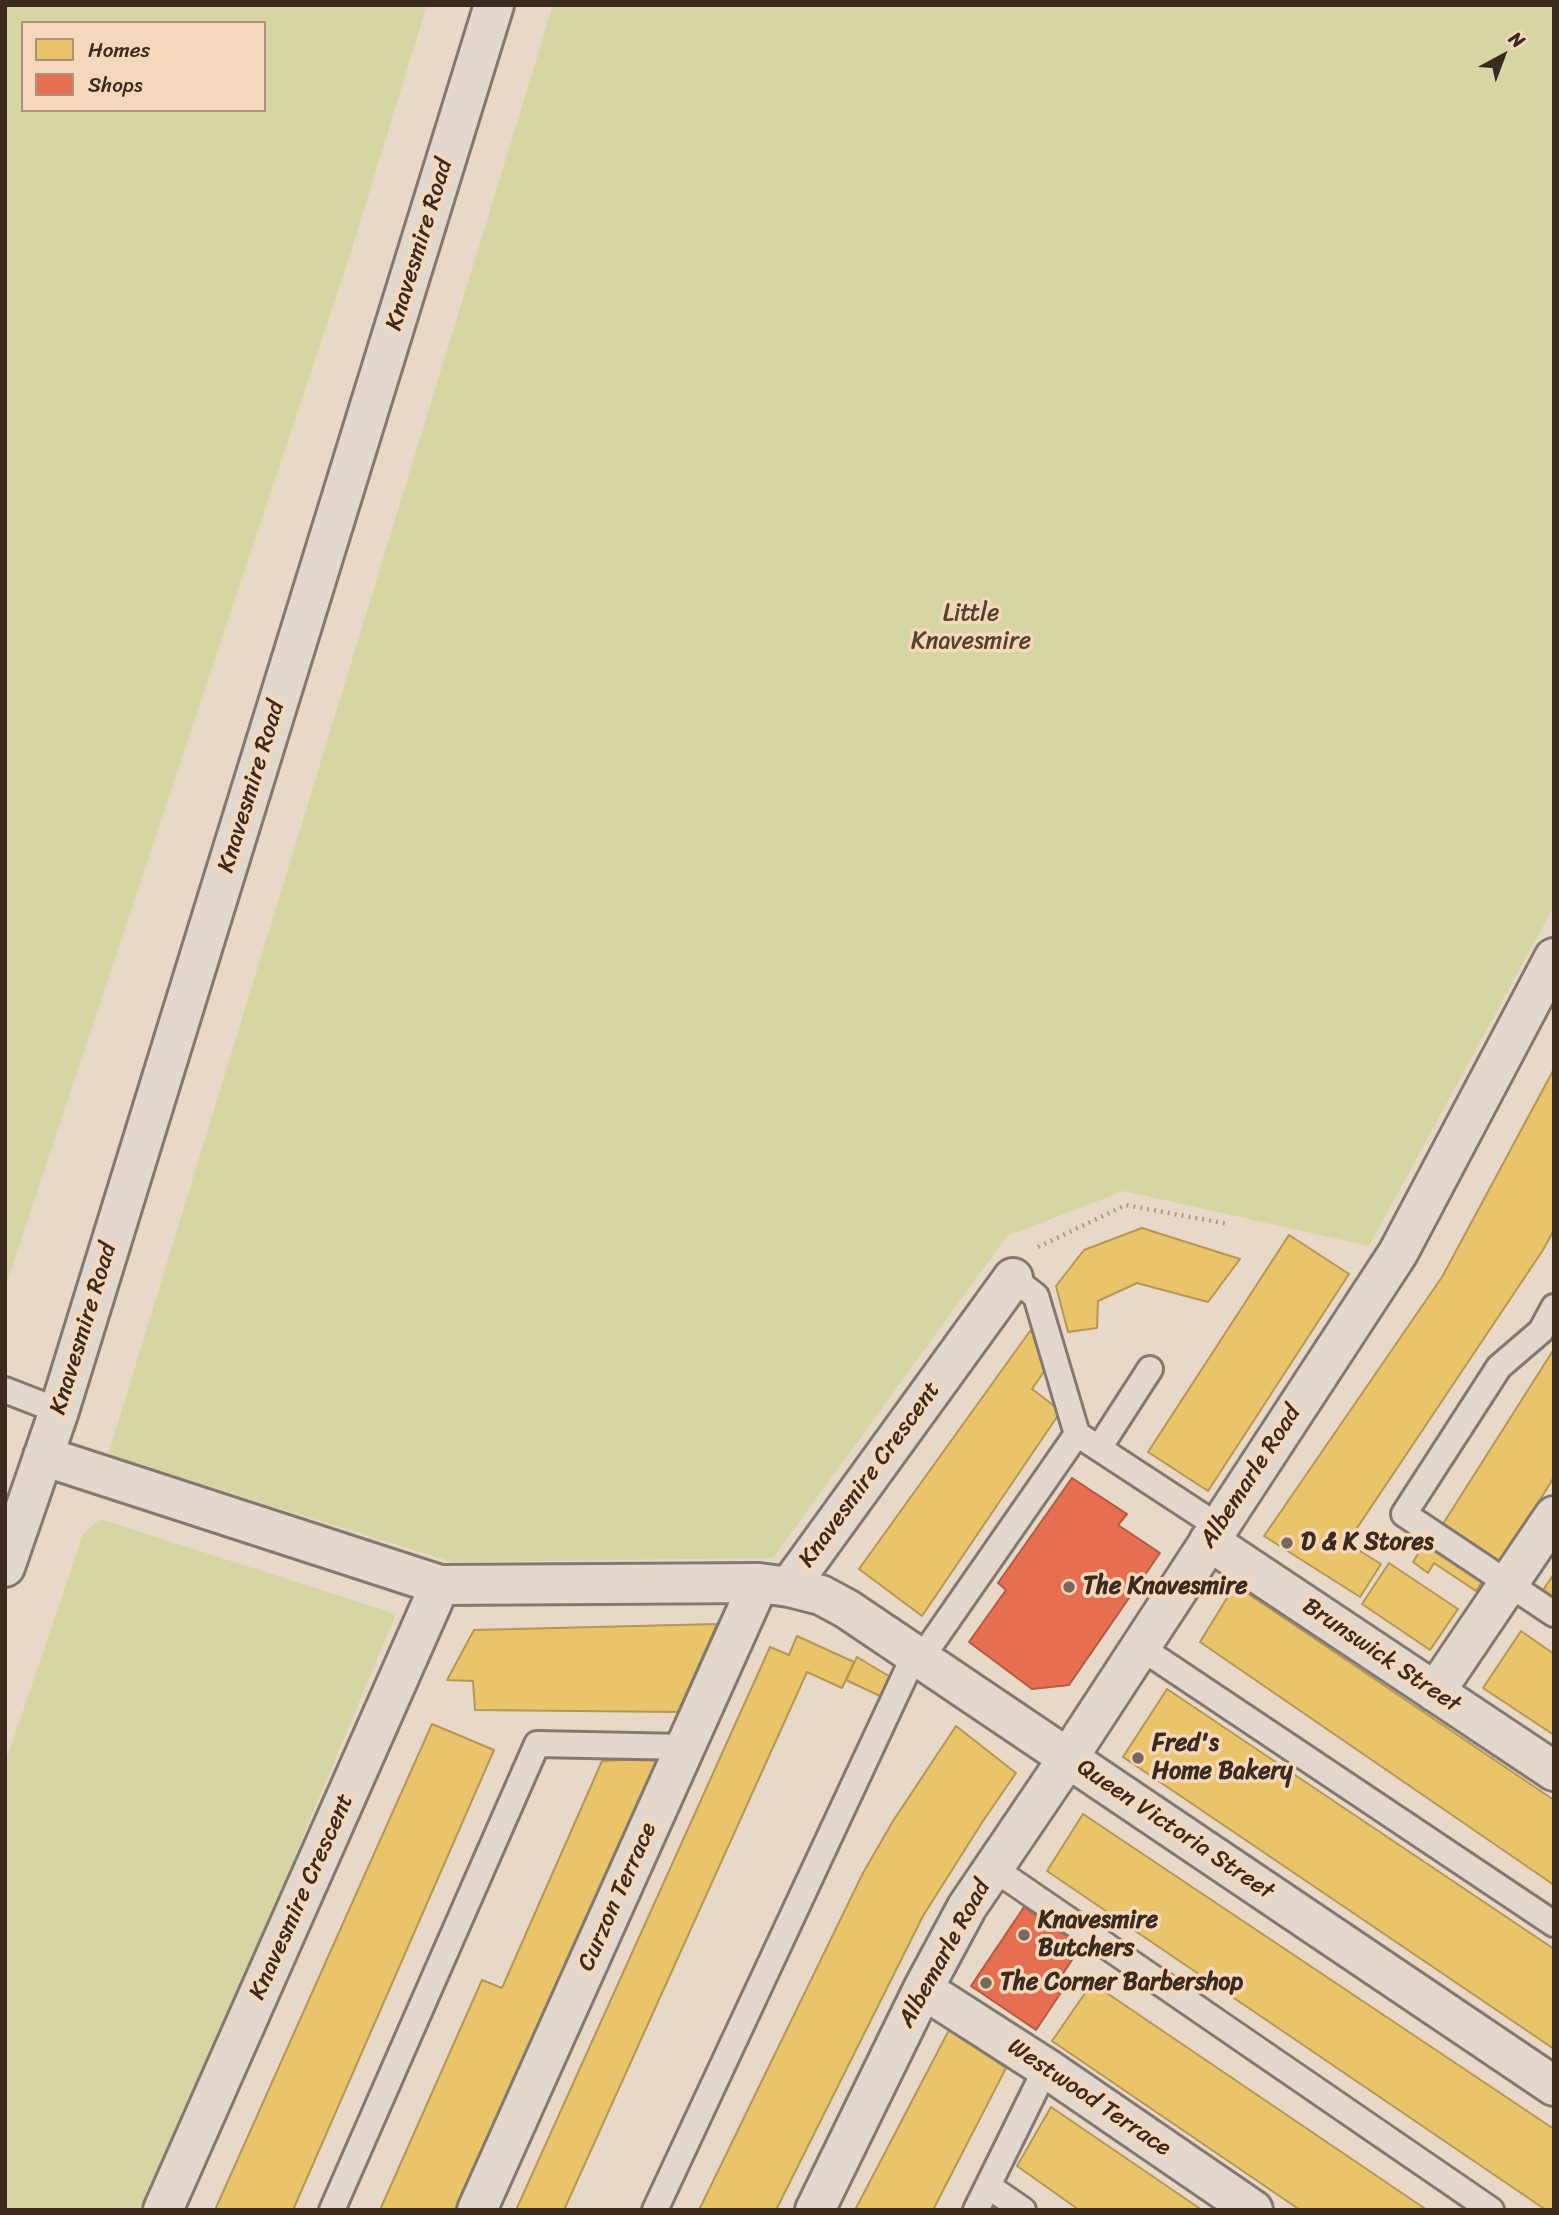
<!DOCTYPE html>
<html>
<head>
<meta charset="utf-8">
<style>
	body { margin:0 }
	#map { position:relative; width:1559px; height:2215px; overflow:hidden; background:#e8d8c8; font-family:Sriracha,sans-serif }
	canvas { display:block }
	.frame { position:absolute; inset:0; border:7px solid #3b2a1e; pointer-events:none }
	.legend { position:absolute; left:21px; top:21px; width:245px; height:91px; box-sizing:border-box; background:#f5d7bb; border:2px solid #ab927c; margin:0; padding:9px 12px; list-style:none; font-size:21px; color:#3b2a1e }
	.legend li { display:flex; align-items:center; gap:14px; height:35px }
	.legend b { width:35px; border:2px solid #ab927c }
	.north { position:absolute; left:1468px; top:21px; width:70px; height:70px; -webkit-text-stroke:5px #f5d7bb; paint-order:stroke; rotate:41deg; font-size:19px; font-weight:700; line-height:28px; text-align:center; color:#3b2a1e }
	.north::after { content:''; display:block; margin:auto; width:24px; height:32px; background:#3b2a1e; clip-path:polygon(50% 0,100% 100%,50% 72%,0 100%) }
</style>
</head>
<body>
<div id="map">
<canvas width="1559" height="2215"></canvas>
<div class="frame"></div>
<ul class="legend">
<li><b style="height:19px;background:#e9c46a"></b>Homes</li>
<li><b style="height:19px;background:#e76f51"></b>Shops</li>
</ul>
<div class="north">N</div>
</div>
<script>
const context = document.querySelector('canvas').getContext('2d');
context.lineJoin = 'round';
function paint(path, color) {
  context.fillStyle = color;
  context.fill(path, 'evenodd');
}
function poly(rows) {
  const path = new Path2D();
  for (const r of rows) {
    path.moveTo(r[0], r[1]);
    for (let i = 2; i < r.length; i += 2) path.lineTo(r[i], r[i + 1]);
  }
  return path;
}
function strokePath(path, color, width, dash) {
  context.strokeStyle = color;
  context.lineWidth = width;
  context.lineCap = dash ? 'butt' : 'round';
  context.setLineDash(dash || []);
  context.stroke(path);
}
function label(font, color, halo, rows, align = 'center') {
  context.font = font + ' Sriracha,sans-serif';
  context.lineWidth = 7;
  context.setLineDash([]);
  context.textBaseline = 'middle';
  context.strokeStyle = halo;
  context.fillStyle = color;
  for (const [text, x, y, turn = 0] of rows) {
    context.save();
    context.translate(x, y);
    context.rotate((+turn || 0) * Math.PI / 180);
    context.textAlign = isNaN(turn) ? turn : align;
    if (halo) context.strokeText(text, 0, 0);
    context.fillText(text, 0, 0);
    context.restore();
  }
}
paint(poly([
	[5,5,427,5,349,258,5,1288],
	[23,23,264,23,264,110,23,110],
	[553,5,1554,5,1554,906,1369,1246,1124,1191,1007,1236,773,1558,452,1562,108,1455],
	[100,1519,396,1614,210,2059,143,2210,5,2210,5,1764,83,1534]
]), '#d6d6a4');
const homes = poly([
	[1554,1069,1554,1230,1543,1250,1347,1543,1381,1564,1360,1597,1264,1536,1442,1277,1554,1069],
	[1142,1228,1240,1259,1208,1302,1137,1283,1098,1301,1097,1328,1068,1332,1056,1286,1084,1250,1142,1228],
	[1289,1235,1349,1274,1208,1491,1148,1452,1289,1235],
	[1030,1331,1043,1342,1052,1360,1032,1389,1061,1411,922,1616,859,1569,1030,1331],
	[1554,1349,1554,1477,1500,1565,1441,1527,1554,1349],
	[1428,1538,1486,1576,1476,1591,1434,1563,1428,1573,1413,1562,1428,1538],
	[1389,1563,1458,1609,1430,1650,1362,1604,1389,1563],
	[1554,1574,1554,1598,1543,1590,1554,1574],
	[1235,1585,1554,1800,1554,1885,1200,1642,1235,1585],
	[717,1624,678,1712,475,1710,473,1681,447,1680,474,1630,717,1624],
	[1521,1631,1554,1654,1554,1735,1483,1688,1521,1631],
	[797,1636,854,1662,842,1688,807,1672,564,2210,516,2210,770,1647,789,1655,797,1636],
	[857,1657,892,1678,882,1697,846,1680,857,1657],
	[1167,1689,1554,1949,1554,2049,1123,1757,1167,1689],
	[432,1724,494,1750,293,2210,215,2210,432,1724],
	[956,1726,1016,1773,983,1821,923,1916,776,2210,699,2210,863,1873,893,1821,956,1726],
	[659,1758,455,2210,380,2210,482,1980,502,1988,602,1761,659,1758],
	[1083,1814,1554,2129,1553,2210,1546,2210,1047,1871,1083,1814],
	[1092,1983,1427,2210,1300,2210,1052,2041,1092,1983],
	[949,2030,1006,2068,933,2210,855,2210,949,2030],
	[1051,2107,1202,2210,1079,2210,1017,2166,1051,2107]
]);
paint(homes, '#e9c46a');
strokePath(homes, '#b59653', 2);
const shops = poly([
	[1072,1478,1127,1514,1118,1525,1160,1553,1069,1685,1032,1689,969,1642,1006,1590,998,1583,1072,1478],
	[1024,1907,1081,1946,1055,1986,1062,1991,1036,2030,971,1986,1024,1907]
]);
paint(shops, '#e76f51');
strokePath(shops, '#b35a42', 2);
const lane = poly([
	[1013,1278,1036,1296,1077,1434,1219,1527],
	[1554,1307,1541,1331,1499,1367,1404,1514,1554,1614],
	[5,1390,59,1411],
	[1099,1448,1150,1369],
	[1140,1647,1554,1924],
	[920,1660,1077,1434],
	[993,1868,1491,2210],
	[988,2186,1023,2210],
	[332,2210,537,1744,685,1747],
	[655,2210,914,1656],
	[976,2210,1046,2068]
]);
const street = poly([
	[43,1456,440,1585,759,1583,789,1587,821,1595,847,1609,1554,2086],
	[1209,1541,1554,1771],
	[5,1567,59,1411,494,5],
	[789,1587,1013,1278],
	[1435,1692,1554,1516],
	[923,1989,1046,2068,1253,2210],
	[163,2210,440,1585],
	[477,2210,759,1583],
	[815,2210,923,1989,967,1907,1068,1758,1398,1253,1554,958]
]);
strokePath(lane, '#84796f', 30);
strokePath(street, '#84796f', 44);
strokePath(poly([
	[1038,1247,1126,1205,1228,1224]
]), '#a79d94', 4.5, [2, 5]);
strokePath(lane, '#e3d8cd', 24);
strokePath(street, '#e3d8cd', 38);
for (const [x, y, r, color] of [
	[1287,1543,7,"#78675a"],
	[1069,1587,7,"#78675a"],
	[1138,1758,7,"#78675a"],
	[1024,1935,7,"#78675a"],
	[986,1983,7,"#78675a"]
]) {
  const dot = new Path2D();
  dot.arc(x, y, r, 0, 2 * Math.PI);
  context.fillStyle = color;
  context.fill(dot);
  strokePath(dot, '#f5d7bb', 2.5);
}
label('24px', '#3b2a1e', '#f5d7bb', [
	["Knavesmire Road",420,245,-73],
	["Knavesmire Road",252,787,-73],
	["Knavesmire Road",84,1329,-73],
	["Knavesmire Crescent",870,1475,-54],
	["Albemarle Road",1251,1477,-57],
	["Brunswick Street",1381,1656,34],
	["Queen Victoria Street",1175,1830,34],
	["Knavesmire Crescent",302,1897,-66],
	["Curzon Terrace",618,1897,-66],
	["Albemarle Road",945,1954,-61],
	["Westwood Terrace",1089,2098,34]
]);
label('24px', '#50442e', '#f5d7bb', [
	["Little",971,614],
	["Knavesmire",971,642]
]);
label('bold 24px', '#3b2a1e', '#f5d7bb', [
	["D & K Stores",1301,1543],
	["The Knavesmire",1083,1587],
	["Fred's",1152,1744],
	["Home Bakery",1152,1772],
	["Knavesmire",1038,1921],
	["Butchers",1038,1949],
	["The Corner Barbershop",1000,1983]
], 'left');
</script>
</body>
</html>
